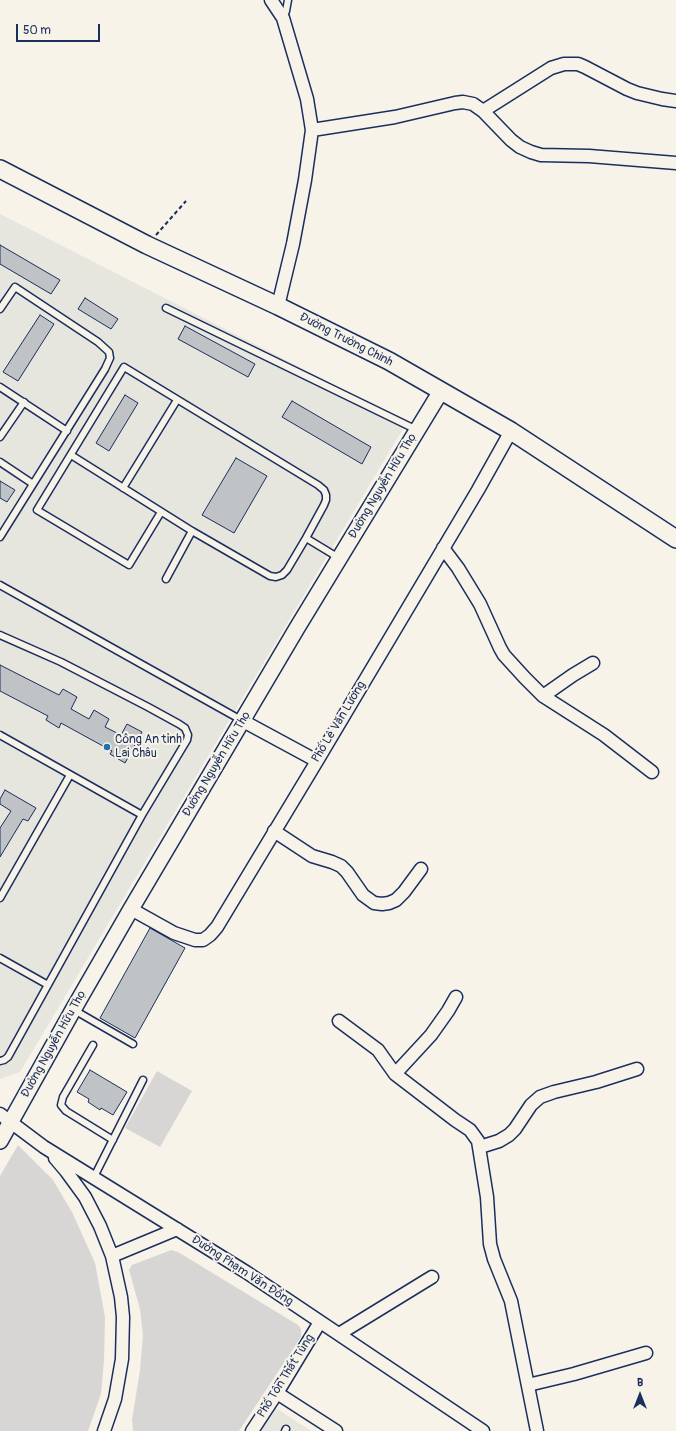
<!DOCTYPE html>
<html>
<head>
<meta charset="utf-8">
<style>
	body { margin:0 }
	#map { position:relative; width:676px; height:1431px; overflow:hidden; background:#f7f3e8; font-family:Pangolin,sans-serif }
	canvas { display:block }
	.north { position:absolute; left:620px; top:1375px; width:40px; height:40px; -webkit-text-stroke:3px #f7f3e8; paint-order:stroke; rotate:0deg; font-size:11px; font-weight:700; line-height:16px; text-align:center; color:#1b2f5e }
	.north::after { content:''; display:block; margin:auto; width:14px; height:18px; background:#1b2f5e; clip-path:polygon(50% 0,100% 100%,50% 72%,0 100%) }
	.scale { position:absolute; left:16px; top:24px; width:84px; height:18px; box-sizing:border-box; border:2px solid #1b2f5e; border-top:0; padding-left:5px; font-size:12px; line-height:14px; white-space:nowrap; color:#1b2f5e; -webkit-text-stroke:3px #f7f3e8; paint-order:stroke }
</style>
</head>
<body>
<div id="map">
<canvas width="676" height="1431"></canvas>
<div class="north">B</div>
<div class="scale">50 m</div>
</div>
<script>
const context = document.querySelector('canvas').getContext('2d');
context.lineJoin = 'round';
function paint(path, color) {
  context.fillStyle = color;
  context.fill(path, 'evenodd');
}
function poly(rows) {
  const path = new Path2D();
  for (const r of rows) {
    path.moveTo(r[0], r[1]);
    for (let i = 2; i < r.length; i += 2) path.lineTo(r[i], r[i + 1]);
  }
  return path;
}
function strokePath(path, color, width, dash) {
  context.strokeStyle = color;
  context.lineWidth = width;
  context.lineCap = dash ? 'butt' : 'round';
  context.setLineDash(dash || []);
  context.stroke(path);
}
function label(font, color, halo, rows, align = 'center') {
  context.font = font + ' Pangolin,sans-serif';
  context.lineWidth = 4;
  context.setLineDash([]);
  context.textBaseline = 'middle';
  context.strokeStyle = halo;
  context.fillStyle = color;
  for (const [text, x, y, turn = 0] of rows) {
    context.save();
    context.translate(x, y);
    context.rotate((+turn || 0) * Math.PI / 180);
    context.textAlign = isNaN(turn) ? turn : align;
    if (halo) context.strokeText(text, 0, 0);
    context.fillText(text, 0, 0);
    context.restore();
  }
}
paint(poly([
	[0,214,407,422,20,1072,0,1079],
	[273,1406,311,1431,257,1431]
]), '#e6e5de');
paint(poly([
	[157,1071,192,1091,160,1147,125,1128],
	[18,1145,53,1180,72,1212,95,1263,105,1317,104,1360,101,1394,88,1431,0,1431,0,1176],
	[171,1250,178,1252,298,1325,301,1329,301,1337,239,1431,133,1431,132,1420,140,1370,143,1335,140,1309,129,1270,132,1265]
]), '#d7d6d4');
const building = poly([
	[0,245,60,280,51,294,0,264,0,245],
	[85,298,118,319,111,329,78,309,85,298],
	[40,315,54,324,18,381,3,372,40,315],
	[185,326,255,364,248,377,178,339,185,326],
	[125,395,138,403,109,451,96,443,125,395],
	[292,401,371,447,362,464,282,417,292,401],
	[236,458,267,476,234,533,202,515,236,458],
	[0,481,15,490,7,502,0,498,0,481],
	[0,665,59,695,63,689,77,697,71,709,89,719,94,710,109,719,105,727,121,735,127,724,142,732,125,763,110,754,112,751,61,723,59,728,46,720,48,716,0,691,0,665],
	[5,790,36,808,28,821,23,819,0,857,0,828,11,811,0,804,0,799,5,790],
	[150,928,185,948,135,1038,100,1018,150,928],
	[90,1070,127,1092,113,1115,101,1108,100,1110,88,1102,89,1099,77,1092,90,1070]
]);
paint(building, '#c0c3c5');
strokePath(building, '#1b2f5e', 1);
const service = poly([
	[283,18,286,11,288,0],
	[166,308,417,430],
	[0,309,15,287,98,342,109,352,110,358,105,369,0,537],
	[0,387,67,431],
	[0,437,24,402],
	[71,455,192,531,270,576,276,577,282,575,287,570,306,538,324,505,326,500,326,495,324,490,318,485,124,367,37,510,129,565,161,512],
	[0,462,33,484],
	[123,488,177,400],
	[306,538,339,558],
	[166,579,192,531],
	[0,585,243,721],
	[0,635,61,662,148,707,179,724,185,728,188,735,187,740,142,815,8,1057,4,1060,0,1061],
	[0,735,142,815],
	[0,898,70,775],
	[0,958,48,985],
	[74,1010,133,1044],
	[93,1045,63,1097,61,1105,66,1111,113,1140],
	[94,1177,143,1080],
	[285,1431,286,1429]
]);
const minor = poly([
	[271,0,283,18,307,99,312,130,305,180,293,244,278,306],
	[483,111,551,68,564,64,578,64,585,67,627,89,637,93,662,99,676,101],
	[312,130,395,117,455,103,463,102,473,104,483,111,511,140,520,147,531,152,541,155,589,156,676,163],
	[443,548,458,568,480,604,500,648,504,655,525,678,543,696,604,735,652,772],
	[543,696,573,675,593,663],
	[243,721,317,761],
	[274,831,312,856,332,862,341,866,347,872,363,895,374,903,382,904,389,903,396,900,404,892,421,869],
	[131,909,174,933,195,940,203,940,210,935,217,927,317,761,478,490,511,431],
	[339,1021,378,1050,395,1074,455,1120,470,1130,478,1141,487,1197,490,1244,494,1259,511,1301,537,1431],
	[395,1074,431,1035,448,1011,456,997],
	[0,1114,44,1147,246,1272,483,1431],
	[480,1147,499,1141,509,1135,515,1129,531,1105,540,1097,554,1092,596,1082,637,1069],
	[55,1158,66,1171,85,1197,100,1226,112,1256,121,1297,123,1317,122,1359,115,1399,104,1431],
	[112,1256,177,1229],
	[339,1334,432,1277],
	[528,1385,574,1374,646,1353],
	[277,1393,336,1431],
	[252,1431,277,1393,320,1322]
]);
const tertiary = poly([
	[0,1141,73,1010,131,909,297,628,441,391]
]);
const secondary = poly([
	[0,169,147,245,278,306,389,361,511,431,676,539]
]);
strokePath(service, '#1b2f5e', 9);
strokePath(minor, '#1b2f5e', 15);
strokePath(tertiary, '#1b2f5e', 18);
strokePath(secondary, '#1b2f5e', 20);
strokePath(poly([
	[156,235,186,201]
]), '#1b2f5e', 2, [4, 3]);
strokePath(service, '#f7f3e8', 6);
strokePath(minor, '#f7f3e8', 12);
strokePath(tertiary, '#f7f3e8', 15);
strokePath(secondary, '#f7f3e8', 17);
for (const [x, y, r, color] of [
	[107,747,4,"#1f6fb2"]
]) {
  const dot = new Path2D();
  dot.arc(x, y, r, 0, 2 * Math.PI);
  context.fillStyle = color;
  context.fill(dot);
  strokePath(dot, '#f7f3e8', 1.5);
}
label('12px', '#1b2f5e', '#f7f3e8', [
	["Đường Trường Chinh",346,340,27],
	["Đường Nguyễn Hữu Thọ",383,486,-59],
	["Phố Lê Văn Lương",339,722,-59],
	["Đường Nguyễn Hữu Thọ",217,764,-59],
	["Đường Nguyễn Hữu Thọ",54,1044,-61],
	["Đường Phạm Văn Đồng",242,1271,33],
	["Phố Tôn Thất Tùng",286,1376,-58]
]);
label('12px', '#1b2f5e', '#f7f3e8', [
	["Công An tỉnh",115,740],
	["Lai Châu",115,754]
], 'left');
</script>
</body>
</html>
